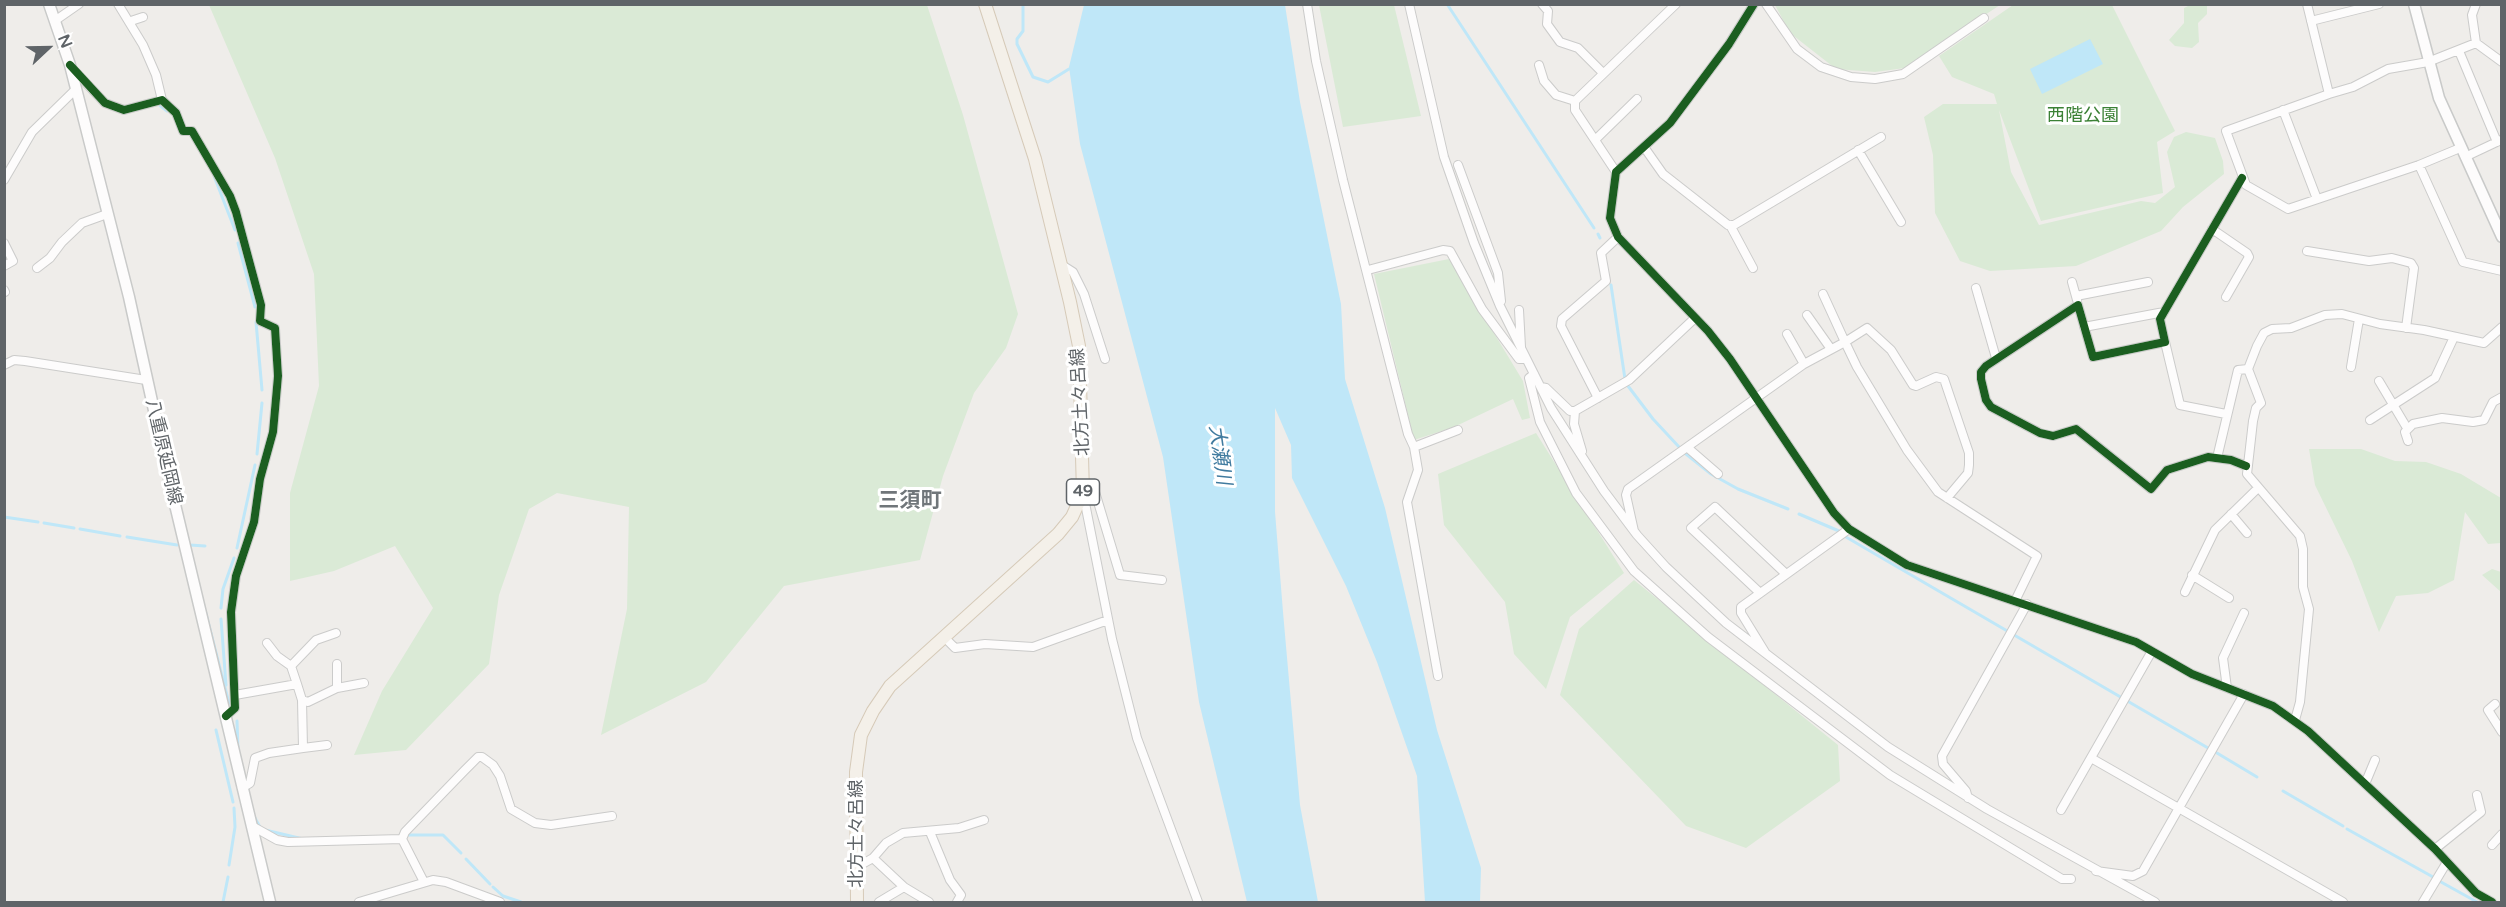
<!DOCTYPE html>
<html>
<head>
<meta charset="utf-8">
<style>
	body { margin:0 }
	#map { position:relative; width:2506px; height:907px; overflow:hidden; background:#efedea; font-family:"Varela Round",sans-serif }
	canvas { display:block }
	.frame { position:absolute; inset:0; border:6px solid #5f6468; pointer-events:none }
	.north { position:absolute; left:18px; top:18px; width:60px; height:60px; -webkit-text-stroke:4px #fff; paint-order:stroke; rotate:68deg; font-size:16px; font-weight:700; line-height:24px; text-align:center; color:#5f6468 }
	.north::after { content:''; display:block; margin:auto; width:21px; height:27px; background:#5f6468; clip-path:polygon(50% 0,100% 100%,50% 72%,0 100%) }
</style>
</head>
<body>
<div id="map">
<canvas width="2506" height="907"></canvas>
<div class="frame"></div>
<div class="north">N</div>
</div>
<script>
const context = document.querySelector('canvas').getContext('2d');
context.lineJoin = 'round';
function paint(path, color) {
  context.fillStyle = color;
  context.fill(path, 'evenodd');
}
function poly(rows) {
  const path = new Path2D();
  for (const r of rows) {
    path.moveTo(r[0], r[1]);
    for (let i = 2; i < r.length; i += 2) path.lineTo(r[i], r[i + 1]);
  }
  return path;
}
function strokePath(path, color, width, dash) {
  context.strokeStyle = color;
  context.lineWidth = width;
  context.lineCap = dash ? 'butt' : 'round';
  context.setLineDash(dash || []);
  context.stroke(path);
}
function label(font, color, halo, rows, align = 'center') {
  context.font = font + ' "Varela Round","Noto Sans JP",sans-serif';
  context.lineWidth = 6;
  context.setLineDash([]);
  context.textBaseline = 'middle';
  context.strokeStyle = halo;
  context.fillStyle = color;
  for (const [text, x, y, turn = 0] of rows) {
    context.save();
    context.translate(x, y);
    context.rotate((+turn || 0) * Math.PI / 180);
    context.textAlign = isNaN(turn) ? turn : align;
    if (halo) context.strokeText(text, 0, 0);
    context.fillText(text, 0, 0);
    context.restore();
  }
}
paint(poly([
	[209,5,927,5,963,115,1018,314,1006,348,974,393,943,476,920,560,784,586,706,682,601,735,627,609,629,507,557,493,529,509,499,595,489,664,406,750,354,755,382,691,433,608,395,546,334,571,290,581,290,493,319,386,314,274,275,158],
	[1319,5,1394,5,1421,116,1343,127],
	[1775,5,2000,5,1905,68,1875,72,1836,69,1790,33],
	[2013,5,2112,5,2175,131,2157,142,2163,193,2041,221,1999,110,2011,172,2039,225,2141,201,2155,203,2175,187,2167,152,2174,137,2186,132,2215,138,2223,161,2224,174,2183,207,2161,231,2076,266,1990,271,1960,261,1935,213,1933,155,1924,117,1943,104,1997,104,1994,94,1952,77,1939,56],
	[2190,5,2207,5,2207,14,2198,23,2199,42,2192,48,2175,46,2169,40,2184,23,2184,8],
	[1449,259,1523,381,1530,418,1522,420,1513,399,1454,427,1414,440,1374,274],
	[1536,433,1624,573,1570,617,1546,689,1514,654,1505,602,1444,525,1438,474],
	[2309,449,2361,449,2395,461,2426,462,2461,474,2501,498,2501,543,2488,544,2465,512,2454,580,2428,593,2396,596,2379,632,2352,561,2315,485],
	[2492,569,2501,572,2501,592,2482,575],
	[1634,580,1838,745,1840,781,1746,848,1686,826,1560,695,1579,629]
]), '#daead6');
paint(poly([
	[1084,5,1285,5,1300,102,1341,304,1345,379,1385,508,1437,730,1481,868,1480,902,1425,902,1417,776,1377,662,1346,586,1292,478,1291,445,1275,408,1275,512,1283,612,1300,805,1318,902,1247,902,1199,702,1163,457,1080,144,1069,67],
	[2090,39,2103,64,2042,94,2030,69]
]), '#bfe7f8');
strokePath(poly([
	[1023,4,1023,31,1017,39,1017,44,1033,77,1048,82,1069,69],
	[1447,4,1594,228],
	[158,104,167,111],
	[214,176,235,230],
	[1598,234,1600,238],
	[238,243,255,307],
	[1611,285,1625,379],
	[256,322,262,390],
	[1628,386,1653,419,1680,448],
	[257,454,262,403],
	[1686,454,1711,474,1738,489,1788,509],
	[1799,514,1839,531],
	[4,517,38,522],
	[44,523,74,528],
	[80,529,120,536],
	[127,537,177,545],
	[1846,537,2208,748],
	[190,545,205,546],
	[237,548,255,465],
	[221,608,223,589,234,558],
	[205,610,229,703],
	[221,619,226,685],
	[237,721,238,750],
	[216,730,233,802],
	[2217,753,2257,777],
	[2283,791,2343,826],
	[255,818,261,829,303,839],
	[2347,829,2433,877],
	[407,835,443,835,461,853],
	[466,859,490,884],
	[229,865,235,827,234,808],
	[2441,882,2477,902],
	[493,887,503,896,521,902],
	[223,902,228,877]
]), '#bfe7f8', 3);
const street = poly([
	[118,4,143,45,156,75,162,100],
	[1307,4,1316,61,1343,180,1408,434,1414,447,1418,470,1407,502,1438,676],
	[1409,4,1444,157,1474,243,1500,306,1551,408,1604,491,1637,535,1666,567,1726,623,1888,747,1987,809,2155,902],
	[1542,4,1548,11,1547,24,1560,42,1578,48,1603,73],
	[1754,4,1729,44,1670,123,1616,172,1610,218,1618,237,1708,331,1730,359,1834,513,1849,529,1907,565,2136,642,2192,674,2273,706,2308,731,2435,849,2476,893,2492,902],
	[1766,4,1797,49,1821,67,1851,77,1875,79,1903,74,1984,18],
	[2307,4,2329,94,2226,131,2246,185,2288,209,2419,165,2460,148],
	[2476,4,2472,15,2476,43,2502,62],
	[56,20,79,4],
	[131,21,143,17],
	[2311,21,2379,4],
	[2459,51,2497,142],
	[1539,65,1544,81,1556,95,1575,101],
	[71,67,105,103,124,110,162,100,176,113,183,131,192,131,230,196,236,212,261,305,260,321,275,328,278,376,273,432,260,479,254,522,236,576,231,612,235,708,226,716],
	[2329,94,2353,87,2388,69,2428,62,2476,43],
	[2283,110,2317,199],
	[1596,139,1637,99],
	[1644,147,1663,174,1728,225,1734,225,1881,137],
	[1858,150,1901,222],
	[2465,157,2501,140],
	[1458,165,1498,273,1501,301],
	[2419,165,2463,262,2502,271],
	[1616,172,1575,110,1575,101,1676,4],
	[2242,178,2160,319,2165,342,2093,357,2078,305,1986,366,1981,372,1981,379,1986,400,1991,407,2040,433,2053,436,2076,429,2151,489,2167,470,2208,457,2231,460,2246,466],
	[4,180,32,132,76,89],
	[1730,225,1753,268],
	[2212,229,2247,253,2249,257,2226,297],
	[4,243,13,261,4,266],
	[2307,251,2369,261,2392,258,2411,263,2414,268,2406,328],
	[1062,265,1073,272,1084,294,1105,359],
	[37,268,50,258,62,242,82,223,107,214],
	[1368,270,1443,250,1450,251,1482,309,1519,359,1526,359],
	[2072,282,2077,300],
	[1976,288,1996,358],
	[4,290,5,292],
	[1823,294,1845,342,1867,328,1891,350,1913,385,1916,386,1936,377,1944,379,1969,453,1969,465,1968,473,1947,498],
	[2076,296,2148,282],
	[1519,310,1521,347],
	[1807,315,1831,349],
	[2084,327,2164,312],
	[1787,334,1804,364],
	[2165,342,2180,405,2226,414],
	[4,365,14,360,25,361,146,380],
	[2351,367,2359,319],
	[1534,374,1529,378,1540,422,1576,493,1634,571,1708,637,1890,775,2062,879,2071,879],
	[2379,381,2407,428],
	[1541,387,1546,388,1570,411,1575,411],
	[1598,398,1561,326,1562,319,1606,281,1601,253,1618,237],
	[2370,420,2435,378,2454,337],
	[2408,441,2405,432,2413,424,2442,418,2473,422,2484,420,2493,402,2502,397],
	[1414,447,1458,430],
	[1688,448,1718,474],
	[1582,451,1574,424,1575,411,1629,380,1695,318],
	[2217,458,2238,370,2248,369],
	[1084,480,1095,492,1120,575,1162,580],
	[1083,493,1112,639,1137,738,1198,902],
	[2231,514,2247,533],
	[1634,531,1626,495,1628,489,1804,364,1845,342,1857,367,1907,450,1938,492,2037,556,2016,599],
	[2192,575,2229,598],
	[1759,592,1691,528,1715,507,1786,574],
	[2185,592,2215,530,2257,489],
	[944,637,955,648,985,644,1033,647,1108,620],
	[267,643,277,656,291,666,297,684],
	[1765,652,1741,613,1741,607,1849,529],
	[291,666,316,640,336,633],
	[337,688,337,664],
	[2227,688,2223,658,2244,613],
	[235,695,297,684,302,700,308,702,337,688,364,683],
	[2495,704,2488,710,2502,732],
	[2295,720,2300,702,2309,609,2303,587,2303,549,2300,536,2247,474,2253,421,2256,408,2261,403,2248,369,2257,346,2264,333,2272,329,2291,328,2325,315,2342,314,2380,324,2424,330,2484,343,2502,327],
	[303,748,327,745],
	[2091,758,2343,902],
	[2365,784,2375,760],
	[242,788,250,783,255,758,269,753,303,748,302,700],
	[1968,798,1966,791,1943,764,1942,756,2027,604],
	[2061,810,2152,651],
	[252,826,277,840,288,842,402,839,405,832,464,771,478,757,482,757,493,765,500,776,511,809,535,823,551,825,612,816],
	[930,832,950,880,961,895,957,902],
	[402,839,424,882],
	[2492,845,2502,834],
	[2435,849,2481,812,2477,795],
	[873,858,904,887],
	[857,867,873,858,886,843,903,833,959,828,984,820],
	[2096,871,2133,876,2143,871,2244,694],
	[359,902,433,880,446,882,500,902],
	[879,902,904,887,929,902],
	[2423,902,2447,862]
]);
const secondary = poly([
	[49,4,70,65,129,297,172,492,270,902],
	[2414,4,2439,98,2502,237]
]);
const primary = poly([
	[857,902,856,772,861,735,873,711,890,686,1058,534,1072,517,1083,493,1079,346,1070,302,1035,159,985,4]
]);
strokePath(street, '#cbcbca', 10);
strokePath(secondary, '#c9cac9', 13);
strokePath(primary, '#d6cab8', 14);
strokePath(street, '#fdfcfc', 8);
strokePath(secondary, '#fdfcfc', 10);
strokePath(primary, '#f4f0e9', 12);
strokePath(poly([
	[1754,4,1729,44,1670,123,1616,172,1610,218,1618,237,1708,331,1730,359,1834,513,1849,529,1907,565,2136,642,2192,674,2273,706,2308,731,2435,849,2476,893,2492,902],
	[70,65,105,103,124,110,162,100,176,113,183,131,192,131,230,196,236,212,261,305,260,321,275,328,278,376,273,432,260,479,254,522,236,576,231,612,235,708,226,716],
	[2242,178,2160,319,2165,342,2093,357,2078,305,1986,366,1981,372,1981,379,1986,400,1991,407,2040,433,2053,436,2076,429,2151,489,2167,470,2208,457,2231,460,2246,466]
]), '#1b5e20', 8);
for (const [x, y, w] of [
	[1083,492,33]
]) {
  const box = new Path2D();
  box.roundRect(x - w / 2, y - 13, w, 26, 4.5);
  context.fillStyle = '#fff';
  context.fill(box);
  strokePath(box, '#5f6468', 1.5);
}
label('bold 16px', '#5f6468', null, [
	["49",1083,492]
]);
label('18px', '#3b8135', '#fff', [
	["西階公園",2083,116]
]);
label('18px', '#5f6468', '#fff', [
	["北方土々呂線",1081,402,-93],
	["八重原延岡線",163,452,77],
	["北方土々呂線",857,834,-90]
]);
label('italic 20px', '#407b9f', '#fff', [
	["大瀬川",1219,455,82]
]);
label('bold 21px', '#70767a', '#fff', [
	["三須町",910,501]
]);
</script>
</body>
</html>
